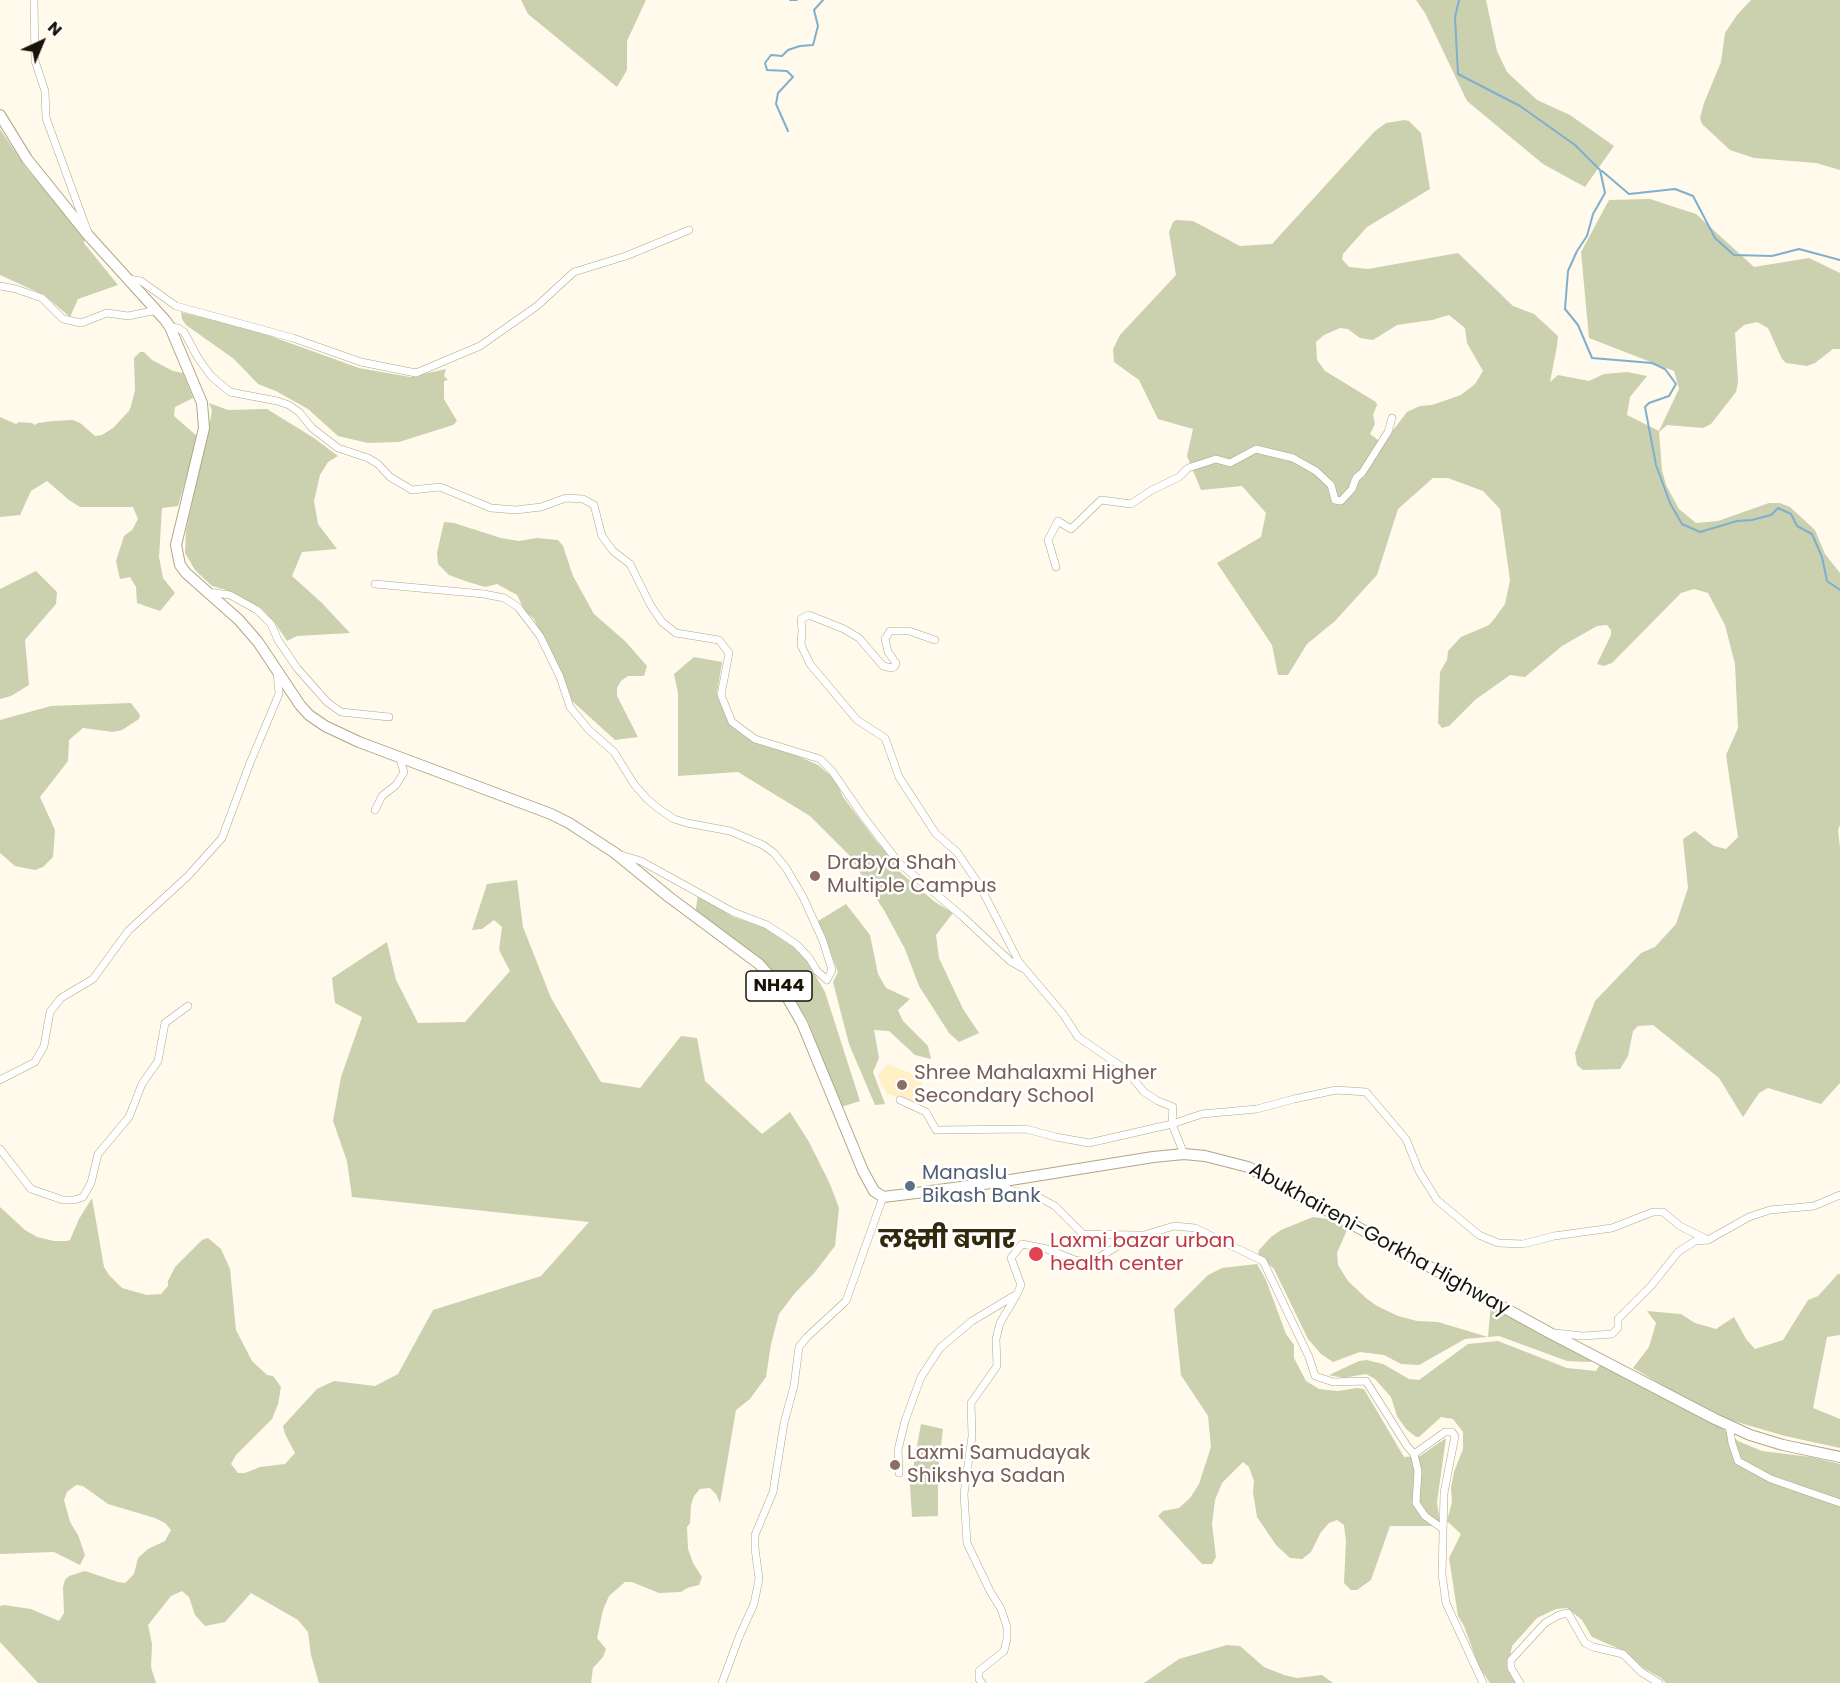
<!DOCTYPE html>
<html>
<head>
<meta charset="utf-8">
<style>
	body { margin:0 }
	#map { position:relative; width:1840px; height:1683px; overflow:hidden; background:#fffaec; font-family:Poppins,sans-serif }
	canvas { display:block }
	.north { position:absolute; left:12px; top:12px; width:60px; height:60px; -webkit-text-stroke:4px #fff; paint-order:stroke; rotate:44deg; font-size:16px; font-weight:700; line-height:24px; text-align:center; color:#181408 }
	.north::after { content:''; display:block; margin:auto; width:21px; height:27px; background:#181408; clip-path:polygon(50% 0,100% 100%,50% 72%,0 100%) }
</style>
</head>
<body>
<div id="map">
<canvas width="1840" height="1683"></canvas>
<div class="north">N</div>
</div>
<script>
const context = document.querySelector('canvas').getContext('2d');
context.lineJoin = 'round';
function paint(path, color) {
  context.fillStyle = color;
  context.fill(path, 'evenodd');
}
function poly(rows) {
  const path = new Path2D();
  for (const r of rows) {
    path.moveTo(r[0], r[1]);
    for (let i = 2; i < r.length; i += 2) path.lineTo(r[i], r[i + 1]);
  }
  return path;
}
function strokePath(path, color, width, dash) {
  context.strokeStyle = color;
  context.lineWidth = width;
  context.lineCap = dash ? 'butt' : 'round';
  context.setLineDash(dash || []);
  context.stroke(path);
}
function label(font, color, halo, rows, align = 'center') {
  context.font = font + ' Poppins,"Noto Sans Devanagari",sans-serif';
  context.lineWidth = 5;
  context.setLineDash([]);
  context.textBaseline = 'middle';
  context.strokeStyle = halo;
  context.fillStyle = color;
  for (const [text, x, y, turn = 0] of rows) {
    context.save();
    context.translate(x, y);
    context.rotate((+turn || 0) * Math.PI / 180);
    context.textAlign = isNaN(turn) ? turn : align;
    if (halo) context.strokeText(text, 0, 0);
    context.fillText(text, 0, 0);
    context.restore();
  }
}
paint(poly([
	[887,1064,923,1078,921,1096,915,1102,887,1094,878,1076]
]), '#fff0c6');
paint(poly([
	[521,0,646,0,627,41,627,70,617,87,528,14],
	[1416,0,1486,0,1497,51,1507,72,1537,100,1570,115,1614,146,1585,187,1543,164,1467,101,1425,13],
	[1751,0,1840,0,1840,170,1816,163,1754,158,1730,150,1702,124,1700,118,1704,103,1721,62,1725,33,1737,15],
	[1405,120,1409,121,1421,133,1430,189,1367,227,1343,254,1342,259,1349,267,1368,269,1458,253,1513,306,1534,314,1558,336,1557,346,1550,382,1558,375,1589,381,1604,374,1627,372,1647,376,1630,397,1627,415,1659,431,1679,389,1674,371,1589,338,1581,252,1609,200,1650,199,1696,214,1754,267,1809,258,1840,273,1840,349,1833,349,1815,363,1807,366,1786,363,1782,359,1768,328,1757,322,1744,325,1735,333,1738,382,1736,392,1711,424,1703,428,1667,425,1659,432,1662,470,1666,485,1679,509,1696,523,1718,521,1769,503,1780,503,1790,507,1815,530,1825,554,1840,573,1840,825,1838,830,1840,848,1840,1083,1821,1104,1768,1088,1759,1093,1743,1117,1719,1078,1653,1025,1638,1026,1633,1031,1628,1056,1620,1069,1583,1070,1577,1065,1575,1053,1595,1001,1641,953,1655,947,1676,924,1688,888,1683,839,1695,831,1714,846,1726,849,1738,837,1726,755,1738,728,1735,664,1725,625,1708,593,1694,589,1681,593,1612,663,1604,666,1597,664,1611,635,1611,630,1607,625,1597,626,1562,646,1525,677,1510,675,1475,700,1449,726,1442,728,1438,723,1440,672,1447,660,1448,651,1461,637,1489,625,1495,618,1505,604,1510,580,1500,509,1483,491,1448,478,1433,478,1398,509,1377,575,1335,621,1307,644,1288,675,1278,675,1272,645,1217,563,1261,537,1266,513,1242,486,1201,490,1187,456,1193,429,1158,419,1139,380,1114,362,1113,349,1120,335,1176,275,1169,232,1173,222,1176,220,1193,221,1240,246,1272,244,1375,131,1386,123],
	[1449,315,1465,328,1467,343,1483,371,1475,384,1461,395,1432,405,1420,406,1407,412,1387,438,1378,440,1370,434,1375,424,1373,415,1377,405,1376,402,1325,371,1317,360,1316,342,1324,335,1340,328,1348,329,1360,338,1373,340,1397,325,1432,320],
	[0,129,26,168,85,238,84,243,118,285,78,299,70,317,44,295,0,275],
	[181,312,251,329,359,368,410,377,446,369,444,376,448,380,444,381,444,399,457,421,453,425,399,442,368,443,338,436,308,409,276,391,258,384,234,359,186,325,182,319],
	[140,352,144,352,152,360,173,371,183,373,193,398,175,407,174,416,198,437,178,506,162,508,159,557,163,578,175,593,160,611,137,603,136,587,130,577,120,579,116,561,124,536,132,530,138,519,133,507,80,507,69,500,47,481,31,491,20,515,0,517,0,417,16,424,19,422,32,423,35,425,38,423,53,421,73,420,80,423,95,436,102,435,113,428,129,411,131,406,135,390,134,358],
	[209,403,228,410,267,409,314,438,338,456,328,462,320,475,314,501,318,524,337,549,302,552,292,576,322,603,350,633,297,636,287,641,275,623,261,608,226,590,212,586,195,570,185,553,186,531,212,411],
	[444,522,454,523,501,538,519,541,537,538,558,540,563,546,573,576,594,614,625,641,647,666,644,676,628,676,621,681,617,688,617,696,638,737,615,740,571,700,534,619,525,611,517,595,497,584,485,587,465,581,449,575,438,564,437,553],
	[36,571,57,592,56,604,25,640,29,685,11,696,0,699,0,589],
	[694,657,722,662,717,693,725,715,744,732,818,765,835,779,843,797,877,842,891,857,901,873,935,902,953,913,936,935,939,958,963,1009,979,1033,959,1042,949,1033,919,986,905,949,885,912,849,855,810,816,738,772,678,776,678,693,674,674],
	[131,703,140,715,139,719,122,730,113,732,83,728,69,740,68,761,40,797,55,830,53,857,43,867,35,870,15,866,0,853,0,720,51,706],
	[517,880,523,927,551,998,601,1082,640,1088,681,1036,697,1038,705,1081,762,1134,790,1112,809,1142,830,1184,839,1208,835,1246,815,1272,795,1293,779,1314,771,1344,766,1377,750,1399,736,1410,720,1503,716,1494,710,1488,700,1489,694,1496,691,1505,690,1523,687,1527,688,1549,693,1563,702,1577,699,1585,687,1588,681,1592,659,1593,632,1582,625,1582,609,1596,603,1610,597,1638,606,1649,603,1657,593,1668,591,1683,319,1683,311,1655,308,1632,298,1620,251,1593,225,1622,205,1626,195,1615,189,1597,182,1591,171,1596,148,1625,152,1644,151,1667,156,1683,38,1683,0,1642,0,1606,4,1605,31,1609,59,1621,64,1613,63,1587,65,1580,69,1576,85,1571,118,1582,125,1583,134,1574,138,1558,148,1549,165,1541,171,1530,165,1523,155,1518,108,1504,83,1486,76,1485,67,1492,64,1500,70,1522,78,1535,85,1555,80,1565,54,1552,0,1554,0,1207,25,1230,37,1237,54,1241,67,1241,70,1240,79,1219,92,1198,104,1267,109,1275,122,1288,147,1295,161,1294,168,1286,168,1281,175,1267,202,1240,208,1238,221,1249,230,1269,236,1330,252,1361,267,1375,273,1376,281,1387,278,1404,272,1419,236,1455,231,1464,238,1473,245,1473,260,1467,285,1464,295,1453,285,1434,283,1426,317,1389,334,1381,375,1386,398,1374,433,1310,541,1276,589,1222,352,1197,347,1161,333,1121,341,1077,362,1017,335,1003,332,978,387,942,396,980,418,1023,465,1022,510,971,499,950,502,927,494,920,482,929,472,930,487,884],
	[698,895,733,917,765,928,795,948,807,961,825,992,860,1101,841,1107,807,1019,786,987,764,961,724,932,695,915],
	[846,904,870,935,878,974,886,988,910,999,898,1010,903,1021,928,1046,931,1059,915,1055,889,1031,874,1030,879,1058,873,1072,885,1104,875,1105,849,1044,833,982,838,972,818,921],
	[1313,1217,1336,1220,1346,1227,1347,1230,1337,1253,1338,1265,1348,1281,1366,1298,1377,1306,1398,1316,1417,1321,1438,1322,1488,1337,1491,1304,1592,1357,1591,1362,1567,1361,1499,1336,1465,1339,1419,1365,1401,1364,1384,1355,1360,1352,1333,1362,1321,1354,1308,1339,1274,1269,1258,1254,1259,1250,1271,1237,1281,1230],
	[1257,1264,1266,1280,1286,1334,1294,1345,1294,1358,1306,1381,1319,1389,1338,1391,1357,1388,1364,1389,1404,1457,1420,1456,1446,1438,1437,1502,1441,1531,1435,1526,1390,1526,1371,1580,1357,1590,1351,1590,1344,1583,1346,1541,1344,1525,1337,1520,1329,1523,1321,1532,1311,1552,1302,1559,1290,1558,1276,1545,1257,1517,1253,1492,1254,1481,1249,1467,1243,1462,1222,1483,1215,1500,1212,1524,1216,1557,1212,1564,1202,1564,1158,1516,1163,1511,1179,1508,1190,1498,1199,1484,1211,1447,1208,1416,1181,1375,1174,1309,1208,1275,1222,1268],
	[1838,1274,1840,1274,1840,1335,1827,1337,1813,1408,1840,1419,1840,1448,1785,1436,1730,1420,1676,1393,1633,1368,1649,1347,1656,1323,1647,1311,1681,1314,1695,1323,1716,1329,1734,1317,1746,1339,1755,1349,1783,1340,1808,1300,1818,1296],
	[1498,1341,1567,1368,1596,1371,1601,1363,1710,1419,1738,1441,1762,1451,1811,1457,1840,1464,1840,1683,1666,1683,1661,1678,1643,1668,1624,1651,1592,1637,1582,1620,1567,1608,1556,1609,1537,1618,1512,1646,1508,1669,1517,1683,1490,1683,1479,1667,1464,1626,1458,1616,1449,1558,1461,1534,1447,1521,1452,1502,1451,1488,1454,1472,1463,1449,1463,1432,1453,1419,1441,1417,1419,1437,1416,1437,1406,1429,1397,1416,1391,1397,1375,1379,1366,1374,1343,1378,1329,1375,1359,1361,1367,1360,1383,1364,1409,1379,1419,1380,1468,1344],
	[921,1424,943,1429,938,1470,938,1516,912,1517,910,1485],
	[1227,1645,1240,1646,1264,1667,1284,1675,1297,1678,1322,1675,1333,1683,1144,1683,1179,1659]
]), '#cbd0af');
strokePath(poly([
	[790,0,797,0],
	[1459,0,1455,17,1458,74,1520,106,1575,145,1600,170,1605,193,1593,214,1587,236,1577,251,1568,271,1565,309,1578,325,1592,358,1652,363,1665,369,1676,384,1669,396,1649,403,1645,407,1656,465,1670,503,1682,524,1700,532,1737,521,1752,520,1771,515,1778,508,1791,514,1797,526,1812,534,1822,557,1827,581,1840,590],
	[788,131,776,104,778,93,793,77,787,71,767,70,765,63,771,55,782,56,788,50,800,46,813,45,818,26,814,10,823,0],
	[1602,171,1629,194,1675,189,1693,196,1715,238,1734,255,1772,256,1799,249,1840,260]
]), '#7fafce', 2);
const minor = poly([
	[34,0,35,61,45,91,46,118,87,230],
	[129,279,141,281,176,306,293,338,361,362,416,373,480,346,537,306,574,272,626,256,689,230],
	[0,286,16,289,42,298,63,319,81,323,107,313,128,316,157,310],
	[170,327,178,328,184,332,198,358,211,376,230,392,277,401,289,405,299,412,312,428,338,448,368,458,378,464,390,477,412,490,440,487,491,508,516,510,541,507,566,498,583,499,594,505,602,536,613,551,630,564,651,606,662,622,676,633,719,640,729,653,721,695,732,722,755,739,820,759,832,771,863,816,899,863,963,917,1010,961,1022,968],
	[1056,567,1048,540,1058,521,1071,529,1101,500,1131,504,1152,490,1179,477,1188,468,1216,459,1230,463,1256,449,1293,458,1316,471,1331,485,1335,500,1341,501,1352,489,1356,478,1362,473,1388,432,1392,418],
	[375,584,484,594,504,598,518,607,540,636,560,677,570,707,589,730,614,752,634,784,647,799,659,809,674,819,687,823,730,831,763,845,774,853,786,868,803,897,823,941,832,970,827,980,817,971,810,959,796,944,767,925,733,912,641,861,621,855],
	[208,592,230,595,257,610,271,624,278,640,297,668,327,702,341,712,389,717],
	[935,640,909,631,890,631,885,639,888,652,896,663,895,666,892,668,883,666,859,638,844,629,809,615,801,619,802,631,801,645,810,664,857,720,885,738,899,777,936,834,957,852,980,886,1019,962,1063,1014,1078,1037,1125,1069,1144,1092,1158,1101,1173,1107,1172,1124,1202,1114,1257,1109,1294,1099,1336,1090,1366,1092,1406,1139,1419,1171,1437,1200,1479,1235,1498,1243,1523,1244,1554,1236,1612,1228,1653,1212,1663,1212,1680,1226,1708,1240],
	[375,810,382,796,396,785,404,772,399,757],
	[0,1080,35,1062,44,1046,50,1012,61,998,93,979,128,931,188,876,222,838,250,763,279,694,277,672],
	[900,1100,926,1112,936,1130,1026,1129,1056,1137,1089,1143,1172,1124,1184,1154],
	[0,1149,31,1189,63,1200,74,1200,83,1197,91,1183,98,1154,129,1117,142,1084,158,1061,165,1023,188,1006],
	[998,1182,1010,1190,1040,1198,1055,1206,1083,1234,1135,1235],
	[1555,1333,1583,1336,1612,1334,1618,1328,1618,1319,1651,1286,1678,1252,1695,1241,1708,1240,1749,1217,1770,1210,1814,1206,1840,1195],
	[1729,1425,1732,1443,1738,1461,1771,1479,1840,1503],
	[1414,1454,1418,1471,1416,1503,1425,1516,1443,1529],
	[899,1473,898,1450,905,1421,921,1377,940,1348,972,1321,1017,1294,1021,1285,1011,1258,1022,1244,1047,1249,1075,1260,1086,1262,1098,1258,1136,1235,1144,1235,1174,1226,1195,1228,1263,1261,1309,1357,1315,1376,1333,1382,1366,1381,1407,1446,1414,1454,1445,1432,1452,1432,1455,1436,1444,1493,1442,1574,1446,1603,1483,1683],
	[722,1683,739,1637,754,1604,759,1579,755,1548,755,1535,773,1492,784,1423,794,1386,799,1347,807,1337,846,1301,883,1197],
	[982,1683,979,1679,979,1671,1004,1651,1007,1639,1007,1627,1001,1609,990,1591,967,1543,964,1494,972,1436,971,1403,997,1366,996,1339,1000,1323,1016,1296],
	[1520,1683,1511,1668,1511,1660,1545,1623,1559,1615,1568,1613,1585,1643,1593,1647,1623,1654,1641,1672,1659,1683]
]);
const primary = poly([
	[0,115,27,159,88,235,165,320,170,327,202,403,204,428,176,545,180,565,186,573,239,620,258,642,300,705,309,715,325,726,359,742,551,814,569,823,615,853,669,897,759,964,784,992,802,1023,863,1171,874,1191,883,1197,916,1193,998,1182,1153,1157,1184,1154,1205,1156,1248,1167,1550,1333,1715,1419,1750,1435,1783,1445,1840,1457]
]);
strokePath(minor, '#b1a686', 8);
strokePath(primary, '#b1a686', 12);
strokePath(minor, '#fff', 7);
strokePath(primary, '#fff', 10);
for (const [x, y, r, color] of [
	[815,876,6,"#8d6e63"],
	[902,1085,6,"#8d6e63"],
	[910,1186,6,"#5c6f8a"],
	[1036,1254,8,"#e0444e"],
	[895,1465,6,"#8d6e63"]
]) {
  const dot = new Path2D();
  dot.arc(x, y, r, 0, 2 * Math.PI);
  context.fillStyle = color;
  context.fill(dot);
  strokePath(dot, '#fff', 2);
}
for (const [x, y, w] of [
	[779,986,66]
]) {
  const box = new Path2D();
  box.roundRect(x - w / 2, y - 15, w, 30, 4.5);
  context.fillStyle = '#fff';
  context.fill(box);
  strokePath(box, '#181408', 1.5);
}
label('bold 18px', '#181408', null, [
	["NH44",779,986]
]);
label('20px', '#785e54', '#fff', [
	["Drabya Shah",827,864],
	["Multiple Campus",827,887],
	["Shree Mahalaxmi Higher",914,1074],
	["Secondary School",914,1097],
	["Laxmi Samudayak",907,1454],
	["Shikshya Sadan",907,1477]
], 'left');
label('20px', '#4e5e75', '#fff', [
	["Manaslu",922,1174],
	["Bikash Bank",922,1197]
], 'left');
label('20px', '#181408', '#fff', [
	["Abukhaireni-Gorkha Highway",1379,1240,29]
]);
label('20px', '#be3a42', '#fff', [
	["Laxmi bazar urban",1050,1242],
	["health center",1050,1265]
], 'left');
label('bold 26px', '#32280b', '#fff', [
	["लक्ष्मी बजार",947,1241]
]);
</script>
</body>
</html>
